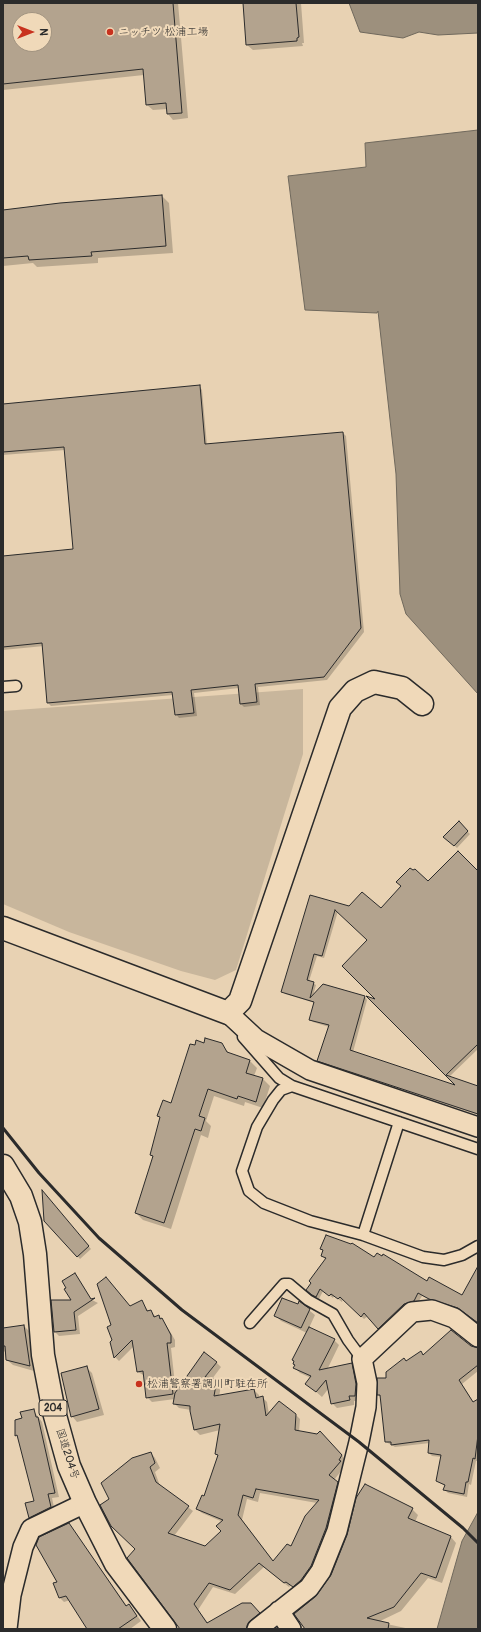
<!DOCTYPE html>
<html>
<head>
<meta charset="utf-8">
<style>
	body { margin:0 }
	#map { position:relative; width:481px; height:1632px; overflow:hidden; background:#e8d2b3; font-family:Pangolin,sans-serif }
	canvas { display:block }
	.frame { position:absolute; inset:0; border:4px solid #2b2b2b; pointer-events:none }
	.north { position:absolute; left:12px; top:12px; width:40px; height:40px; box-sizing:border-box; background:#f0d9b9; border:1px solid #a19380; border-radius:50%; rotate:90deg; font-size:11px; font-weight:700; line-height:16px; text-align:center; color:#2b2b2b }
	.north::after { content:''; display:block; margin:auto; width:14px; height:18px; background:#c8321e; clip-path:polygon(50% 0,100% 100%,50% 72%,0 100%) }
</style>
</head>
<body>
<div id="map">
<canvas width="481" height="1632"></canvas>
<div class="frame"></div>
<div class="north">N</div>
</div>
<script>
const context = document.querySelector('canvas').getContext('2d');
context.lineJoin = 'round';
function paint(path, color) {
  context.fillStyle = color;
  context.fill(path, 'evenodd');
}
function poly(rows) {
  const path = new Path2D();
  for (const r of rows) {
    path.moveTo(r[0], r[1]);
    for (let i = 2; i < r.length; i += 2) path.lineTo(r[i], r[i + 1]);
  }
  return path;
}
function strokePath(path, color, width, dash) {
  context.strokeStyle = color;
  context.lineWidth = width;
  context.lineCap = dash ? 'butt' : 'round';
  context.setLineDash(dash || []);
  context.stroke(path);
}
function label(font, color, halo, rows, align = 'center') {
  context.font = font + ' Pangolin,"Klee One",sans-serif';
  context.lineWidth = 4;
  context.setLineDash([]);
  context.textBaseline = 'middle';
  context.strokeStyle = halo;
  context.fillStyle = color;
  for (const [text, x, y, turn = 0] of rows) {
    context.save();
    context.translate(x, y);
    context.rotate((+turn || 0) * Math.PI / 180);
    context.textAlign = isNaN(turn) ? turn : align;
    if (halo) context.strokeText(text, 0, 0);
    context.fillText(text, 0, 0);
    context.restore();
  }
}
paint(poly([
	[303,689,303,754,236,970,215,980,181,971,69,932,3,904,3,711]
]), '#c8b69c');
const water = poly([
	[349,3,478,3,478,33,438,35,419,32,403,38,360,32,349,3],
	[478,130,478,694,406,614,400,594,396,474,378,311,377,313,305,310,288,176,366,167,365,143,478,130],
	[478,1512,478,1629,437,1629,462,1541,478,1512]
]);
paint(water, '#9d907d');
strokePath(water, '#6f685c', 1);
paint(poly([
	[3,3,178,3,188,118,173,120,168,114,167,109,153,110,147,105,144,75,3,90],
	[20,20,44,20,44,44,20,44],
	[244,3,301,3,304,43,302,43,303,46,253,50,247,45],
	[162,196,169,203,173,253,98,258,98,263,37,267,33,263,3,266,3,210],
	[199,386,202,390,207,445,343,433,346,436,364,632,327,680,258,687,260,705,244,707,241,704,239,688,194,693,197,716,179,718,176,714,173,695,51,706,48,703,44,646,3,650,3,557,74,550,65,450,3,455,3,405],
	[459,823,470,834,457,848,445,837],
	[478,872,478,1049,449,1077,478,1087,478,1115,320,1063,318,1060,329,1027,313,1022,310,1019,315,1003,285,994,283,992,311,896,349,907,382,909,429,882],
	[338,911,368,940,379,1001,369,998,459,1087,353,1052,367,1000,365,997,324,985,313,996,316,985,309,981,317,956,324,958],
	[205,1044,221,1044,230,1054,250,1061,257,1068,254,1076,263,1079,270,1086,263,1108,245,1102,244,1106,214,1096,206,1121,211,1126,208,1138,201,1135,171,1229,143,1220,136,1213,154,1158,151,1155,161,1118,158,1116,171,1104,195,1046],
	[43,1193,91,1249,80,1259,45,1220],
	[321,1249,375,1258,462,1296,478,1268,478,1323,465,1312,440,1302,434,1302,422,1296,417,1304,382,1331,368,1316,364,1319,343,1299,342,1302,334,1296,333,1298,323,1291,319,1299,311,1293,326,1260,322,1256,324,1251],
	[75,1274,92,1300,98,1303,78,1316,80,1334,59,1336,55,1332,72,1300,68,1288],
	[142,1302,149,1312,151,1311,156,1317,159,1316,163,1320,175,1340,175,1347,171,1348,176,1393,216,1362,221,1367,212,1379,216,1380,221,1385,219,1397,254,1390,259,1395,259,1398,263,1398,267,1402,269,1414,295,1414,300,1419,299,1432,317,1435,320,1432,346,1460,343,1465,345,1466,334,1480,342,1488,316,1571,298,1591,291,1585,289,1587,264,1567,235,1594,213,1587,198,1610,208,1623,256,1609,264,1618,253,1629,181,1629,111,1499,151,1453,155,1458,160,1468,155,1472,160,1486,193,1511,174,1536,205,1547,222,1531,223,1522,202,1513,197,1509,204,1497,218,1456,216,1454,220,1430,200,1435,195,1430,191,1410,179,1408,174,1403,175,1399,152,1402,147,1397,145,1376,138,1372,134,1346,119,1361,115,1357,111,1342,131,1307],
	[260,1493,317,1503,292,1547,274,1562,242,1520,247,1499,258,1502],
	[300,1303,315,1315,309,1328,334,1340,339,1345,327,1370,351,1364,357,1370,360,1401,354,1401,354,1405,337,1408,332,1403,329,1388,322,1397,307,1384,311,1378,300,1373,295,1368,307,1333,281,1321,275,1315],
	[24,1326,29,1331,34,1371,13,1365,7,1360,7,1354,3,1350,3,1329],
	[471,1347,478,1349,478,1371,462,1384,474,1403,478,1400,476,1445,478,1461,476,1461,471,1485,469,1484,467,1497,448,1493,445,1490,445,1486,437,1481,441,1457,432,1456,429,1453,430,1443,395,1447,386,1442,381,1397,378,1395,387,1379,420,1352,424,1355],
	[86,1367,92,1373,104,1415,77,1422,72,1416],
	[33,1410,42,1422,59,1497,52,1498,55,1512,34,1522,30,1517,35,1502,19,1437,16,1435,23,1419],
	[412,1509,418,1515,415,1522,451,1537,456,1543,442,1583,428,1578,401,1611,376,1623,375,1629,306,1629,317,1597],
	[69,1524,127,1606,129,1605,133,1610,141,1621,130,1629,88,1629,70,1600,64,1602,60,1598,58,1582],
	[382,1623,410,1629,380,1629]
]), '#0003');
const building = poly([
	[3,3,173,3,182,113,167,114,166,103,146,105,143,69,3,84,3,3],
	[20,20,44,20,44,44,20,44,20,20],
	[243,3,296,3,299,37,297,38,297,41,246,45,243,3],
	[162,195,166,246,91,252,92,256,29,260,28,256,3,258,3,210,60,203,162,195],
	[200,385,205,444,343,432,361,628,324,677,255,684,257,702,240,704,238,685,191,690,194,713,175,715,172,692,47,703,42,643,3,647,3,556,73,549,64,447,3,452,3,404,200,385],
	[459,821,468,831,454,846,443,837,459,821],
	[458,851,478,871,478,1044,446,1075,478,1086,478,1114,317,1061,329,1025,309,1020,314,1002,281,992,310,895,349,906,362,892,381,908,401,886,396,882,410,868,413,870,415,869,428,881,458,851],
	[335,910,367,940,342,966,375,999,366,996,455,1085,350,1050,365,996,323,984,310,998,314,982,307,980,314,954,322,956,335,910],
	[205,1038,222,1043,227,1052,250,1060,246,1073,263,1078,256,1102,238,1096,237,1099,208,1089,199,1116,205,1118,201,1131,195,1129,164,1223,135,1213,153,1156,150,1155,160,1117,157,1116,163,1100,171,1103,190,1044,195,1045,196,1040,204,1043,205,1038],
	[42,1190,89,1246,77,1257,44,1221,42,1190],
	[326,1235,351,1244,352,1243,374,1257,377,1253,382,1256,383,1254,427,1281,429,1277,462,1295,478,1266,478,1323,458,1308,429,1299,418,1293,414,1301,404,1304,378,1329,364,1313,361,1317,340,1297,338,1299,331,1294,329,1296,320,1289,316,1297,312,1295,306,1290,311,1283,309,1281,326,1258,321,1256,323,1250,320,1249,326,1235],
	[75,1273,91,1299,95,1298,74,1312,76,1330,54,1332,51,1300,71,1300,64,1289,66,1288,62,1281,75,1273],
	[106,1277,130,1306,142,1300,147,1311,151,1310,154,1317,159,1315,160,1319,162,1318,171,1335,171,1343,167,1343,173,1394,146,1398,143,1371,137,1372,132,1340,114,1358,110,1342,112,1340,107,1327,111,1325,97,1284,106,1277],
	[282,1298,298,1304,299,1301,310,1309,301,1328,274,1316,282,1298],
	[24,1325,30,1366,6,1360,5,1346,3,1346,3,1328,24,1325],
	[309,1327,335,1339,319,1370,352,1363,356,1384,355,1396,349,1396,350,1400,331,1404,326,1380,316,1392,305,1384,311,1376,293,1368,295,1365,293,1364,294,1361,292,1360,309,1327],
	[451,1330,471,1346,478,1348,478,1365,459,1380,473,1402,478,1399,478,1435,475,1459,473,1458,468,1482,466,1482,464,1494,443,1490,445,1485,436,1481,441,1455,428,1453,429,1440,391,1445,391,1442,385,1442,380,1395,377,1395,377,1378,386,1378,386,1372,404,1358,406,1361,421,1351,423,1355,451,1330],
	[204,1352,217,1362,205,1377,217,1379,214,1396,254,1389,256,1398,263,1396,266,1416,279,1401,296,1414,295,1430,317,1434,320,1431,342,1455,339,1460,341,1461,329,1475,338,1482,326,1528,311,1566,301,1580,293,1587,286,1582,284,1583,259,1563,230,1590,209,1583,194,1604,207,1623,242,1603,251,1603,260,1613,250,1621,246,1629,180,1629,127,1558,135,1549,111,1526,100,1505,109,1499,101,1483,132,1458,151,1452,155,1463,150,1467,156,1482,189,1506,168,1533,205,1546,221,1531,216,1526,223,1520,196,1509,202,1495,204,1496,218,1455,215,1454,220,1424,194,1430,190,1411,190,1406,173,1404,175,1393,204,1352],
	[256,1489,319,1500,305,1516,291,1546,287,1544,273,1561,238,1515,243,1495,253,1498,256,1489],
	[87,1366,99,1409,71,1417,61,1373,87,1366],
	[34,1409,36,1417,38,1417,55,1493,48,1494,51,1507,29,1518,25,1503,34,1501,17,1435,15,1436,15,1420,22,1418,20,1412,34,1409],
	[365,1484,413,1508,408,1518,451,1536,436,1578,421,1573,394,1607,367,1618,389,1623,388,1629,305,1629,294,1614,316,1596,331,1575,347,1535,356,1498,365,1484],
	[69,1523,126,1606,129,1604,137,1616,118,1629,87,1629,66,1596,59,1598,53,1583,57,1582,36,1545,39,1537,69,1523]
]);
paint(building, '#b3a38e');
strokePath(building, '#2b2b2b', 1);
const lane = poly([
	[3,687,16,686],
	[243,1037,279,1078,292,1086],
	[478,1149,292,1086,281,1090,273,1100,257,1127,242,1171,249,1191,264,1203,310,1221,363,1235,423,1257,444,1260,462,1255,478,1246],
	[363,1235,399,1122],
	[250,1323,284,1284,289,1284,308,1300,333,1314,348,1340,362,1359]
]);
const street = poly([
	[228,1013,256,1039,310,1070,478,1127],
	[279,1611,291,1629],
	[7,1629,11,1595,23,1547,31,1529,85,1503],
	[257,1629,309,1588,321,1571,337,1531,359,1442,366,1407,367,1383,362,1359,412,1312,432,1310,454,1318,478,1337]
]);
const secondary = poly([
	[3,928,228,1013,240,1001,340,708,355,691,374,682,402,688,422,704]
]);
const highway = poly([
	[3,1166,21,1196,30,1222,35,1254,43,1355,54,1412,69,1466,85,1503,116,1564,165,1629]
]);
strokePath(lane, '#2b2b2b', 13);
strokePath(street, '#2b2b2b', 22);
strokePath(secondary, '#2b2b2b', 25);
strokePath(highway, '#2b2b2b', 25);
strokePath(lane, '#f0d9b9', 10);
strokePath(street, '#f0d9b9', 19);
strokePath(secondary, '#f0d9b9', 22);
strokePath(highway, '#f0d9b9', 22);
strokePath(poly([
	[3,1128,39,1173,99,1238,182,1310,359,1442,463,1528,478,1543]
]), '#2b2b2b', 3);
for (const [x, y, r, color] of [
	[110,32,4,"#c8321e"],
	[139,1384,4,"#c8321e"]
]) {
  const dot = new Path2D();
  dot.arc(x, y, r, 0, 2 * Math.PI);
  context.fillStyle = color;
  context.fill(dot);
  strokePath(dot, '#f0d9b9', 1.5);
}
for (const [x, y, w] of [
	[53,1408,28]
]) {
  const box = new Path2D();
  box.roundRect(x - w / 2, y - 8, w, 16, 3);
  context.fillStyle = '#f0d9b9';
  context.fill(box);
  strokePath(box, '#2b2b2b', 1);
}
label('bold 10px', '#2b2b2b', null, [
	["204",53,1408]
]);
label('11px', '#2b2b2b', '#f0d9b9', [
	["ニッチツ 松浦工場",118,32],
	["松浦警察署調川町駐在所",147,1384]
], 'left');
label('11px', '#2b2b2b', '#f0d9b9', [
	["国道204号",67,1454,72]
]);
</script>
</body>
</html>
